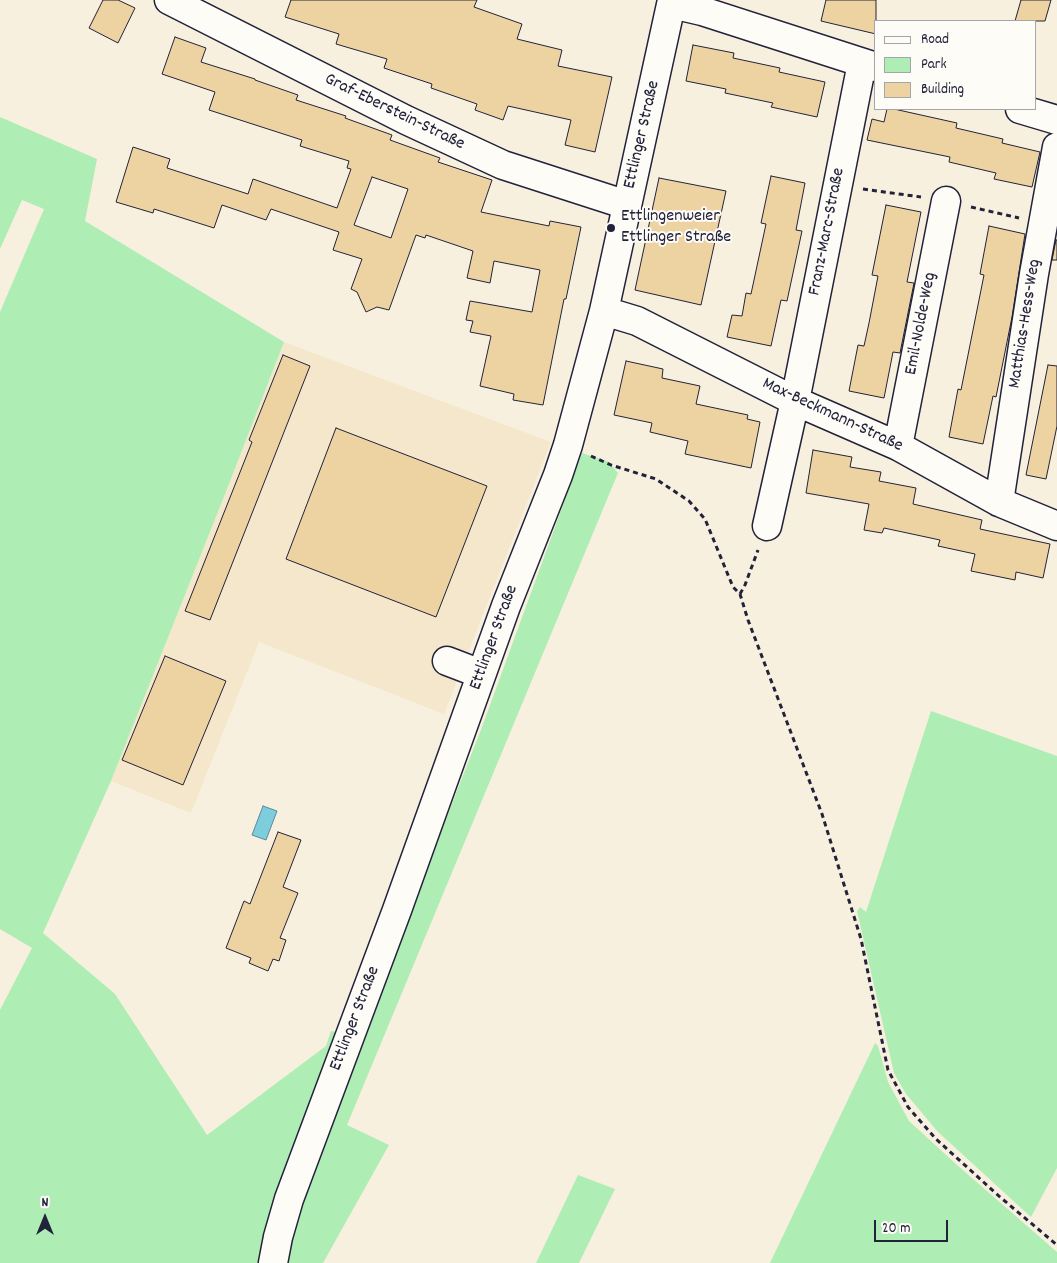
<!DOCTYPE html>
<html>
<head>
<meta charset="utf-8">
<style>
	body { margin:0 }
	#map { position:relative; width:1057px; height:1263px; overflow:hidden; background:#f8f0de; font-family:Dekko,sans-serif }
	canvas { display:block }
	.legend { position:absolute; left:874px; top:20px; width:162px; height:90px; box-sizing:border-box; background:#fdfcf7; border:1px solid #a5a5ac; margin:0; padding:6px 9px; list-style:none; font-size:15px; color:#22223b }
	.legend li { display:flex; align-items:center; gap:10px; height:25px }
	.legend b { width:25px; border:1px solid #a5a5ac }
	.north { position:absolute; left:20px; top:1193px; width:50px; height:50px; -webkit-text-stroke:4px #fdfcf7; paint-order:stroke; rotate:0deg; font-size:14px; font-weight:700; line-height:20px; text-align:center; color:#22223b }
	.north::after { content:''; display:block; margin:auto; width:18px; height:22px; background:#22223b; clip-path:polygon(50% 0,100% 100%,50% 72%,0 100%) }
	.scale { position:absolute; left:874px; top:1220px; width:74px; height:22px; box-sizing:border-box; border:2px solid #22223b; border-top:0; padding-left:6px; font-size:15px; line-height:18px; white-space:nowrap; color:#22223b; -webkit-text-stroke:4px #fdfcf7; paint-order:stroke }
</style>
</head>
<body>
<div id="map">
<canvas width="1057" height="1263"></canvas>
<ul class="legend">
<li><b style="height:6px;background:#fdfcf7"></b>Road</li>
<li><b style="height:14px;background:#aeedb4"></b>Park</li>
<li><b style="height:14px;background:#edd3a2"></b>Building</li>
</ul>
<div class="north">N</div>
<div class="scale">20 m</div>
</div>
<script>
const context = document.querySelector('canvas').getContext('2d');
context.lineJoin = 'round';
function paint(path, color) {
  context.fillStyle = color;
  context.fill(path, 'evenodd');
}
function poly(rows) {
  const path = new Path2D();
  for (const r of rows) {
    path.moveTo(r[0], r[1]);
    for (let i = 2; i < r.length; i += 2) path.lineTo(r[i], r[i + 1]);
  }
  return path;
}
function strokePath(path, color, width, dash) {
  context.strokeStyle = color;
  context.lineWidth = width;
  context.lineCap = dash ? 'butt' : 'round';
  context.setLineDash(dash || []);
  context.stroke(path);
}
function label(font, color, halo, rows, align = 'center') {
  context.font = font + ' Dekko,sans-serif';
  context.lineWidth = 4;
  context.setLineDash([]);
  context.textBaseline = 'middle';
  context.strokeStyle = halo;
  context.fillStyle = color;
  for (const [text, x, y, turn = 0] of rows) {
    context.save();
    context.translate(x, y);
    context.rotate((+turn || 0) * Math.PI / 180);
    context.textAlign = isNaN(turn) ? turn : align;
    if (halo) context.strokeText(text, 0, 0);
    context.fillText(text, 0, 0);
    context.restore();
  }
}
paint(poly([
	[284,342,551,442,444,714,259,642,191,813,111,781,227,489]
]), '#f5e7cc');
paint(poly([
	[0,117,97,159,85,221,284,342,227,489,111,781,43,933,115,994,207,1135,326,1046,331,1031,336,1032,273,1212,262,1263,0,1263,0,1010,32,948,0,929,0,312,44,209,22,200,0,249],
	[582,453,609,462,618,473,347,1125,389,1145,323,1263,288,1263,289,1243,307,1180,387,969,482,727],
	[931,711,1057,756,1057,1168,1031,1217,938,1132,906,1094,894,1073,857,911,860,907,866,912],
	[875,1043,878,1046,888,1082,909,1121,957,1165,1057,1252,1057,1263,770,1263],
	[578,1175,615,1189,579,1263,536,1263]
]), '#aeedb4');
const water = poly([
	[263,806,277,811,266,840,252,835,263,806]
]);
paint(water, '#7ecddc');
strokePath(water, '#59899c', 1);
const building = poly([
	[103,0,118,0,135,8,118,43,89,28,103,0],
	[291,0,477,0,474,7,522,24,517,39,562,50,558,66,612,77,595,152,565,145,571,120,508,106,503,120,475,110,477,104,431,88,432,84,384,68,387,59,336,44,339,34,285,17,291,0],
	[826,0,876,0,876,34,821,21,826,0],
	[1021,0,1051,0,1045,21,1015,21,1021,0],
	[175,37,206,48,201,62,255,79,255,80,298,95,296,100,346,116,345,118,392,135,390,140,440,158,438,162,492,180,481,212,549,226,550,221,581,227,566,299,564,299,543,405,513,400,514,394,480,386,491,336,470,332,473,321,466,320,470,301,532,312,540,270,494,261,490,283,467,278,473,251,426,235,425,238,416,235,389,310,377,307,366,312,357,292,351,289,362,259,333,250,339,232,271,209,266,220,222,205,214,228,154,209,153,213,116,202,133,147,170,159,167,168,248,194,253,179,337,208,351,169,347,168,349,161,300,146,302,140,209,110,215,92,162,74,175,37],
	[372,177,408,189,391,238,354,225,372,177],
	[693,45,734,53,733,58,780,68,779,72,825,82,817,117,771,107,773,103,725,93,726,89,686,81,693,45],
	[887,109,894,109,957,123,956,128,1003,139,1002,143,1040,152,1032,187,994,179,996,173,949,162,950,157,867,140,872,119,884,122,887,109],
	[771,176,805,183,796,230,802,231,787,301,781,300,771,346,727,337,732,315,742,316,746,293,751,294,766,224,761,223,771,176],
	[659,178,726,191,701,305,635,290,659,178],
	[886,205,921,212,907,282,914,283,900,353,893,352,884,398,849,391,858,345,864,346,869,323,878,276,872,275,886,205],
	[989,226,1025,234,1012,317,996,397,993,396,983,444,949,437,958,389,961,390,984,275,980,274,989,226],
	[1056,240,1057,240,1057,260,1052,260,1056,240],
	[283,355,310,366,210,620,185,611,252,442,249,440,283,355],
	[626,361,663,369,662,378,700,386,696,404,748,415,747,419,760,422,751,468,685,454,688,441,650,432,652,423,614,415,626,361],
	[1048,365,1057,366,1057,426,1046,479,1026,475,1048,365],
	[336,428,487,486,436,617,286,559,336,428],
	[813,450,852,457,850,467,881,472,879,481,916,488,913,504,982,520,980,529,1050,544,1043,578,1016,572,1015,580,971,571,975,554,938,546,940,540,884,528,882,533,864,530,869,504,806,493,813,450],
	[165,656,226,681,183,785,122,760,165,656],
	[278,832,301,840,283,887,298,893,280,938,286,940,279,961,273,959,268,971,249,963,251,958,226,948,244,901,250,904,278,832]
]);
paint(building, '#edd3a2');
strokePath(building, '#22223b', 1);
const minor = poly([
	[169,0,406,120,503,165,627,205],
	[672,4,702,11,876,67],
	[1020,109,1057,120],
	[604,311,637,321,795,401,898,446,999,502,1057,526],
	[898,446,946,201],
	[999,502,1034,274,1057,147],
	[767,526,795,401,862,63],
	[447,661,481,674],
	[273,1263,278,1237,289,1199,397,910,506,606,558,475,568,445,604,311,672,0]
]);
strokePath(minor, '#22223b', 31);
strokePath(poly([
	[863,189,921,197],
	[971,207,1019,218],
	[591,456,611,465,656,479,689,501,705,519,733,587,740,594,748,620,822,814,861,939,888,1070,908,1107,936,1139,1000,1197,1057,1245],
	[740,594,745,585,758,550]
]), '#22223b', 3, [5, 4]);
strokePath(minor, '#fdfcf7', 28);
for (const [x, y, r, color] of [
	[611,228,5,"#22223b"]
]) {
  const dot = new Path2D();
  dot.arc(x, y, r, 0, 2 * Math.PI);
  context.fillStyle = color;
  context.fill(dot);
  strokePath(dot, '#fdfcf7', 2);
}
label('18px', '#22223b', '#fdfcf7', [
	["Graf-Eberstein-Straße",394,113,26],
	["Ettlinger Straße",643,135,-77],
	["Franz-Marc-Straße",828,232,-79],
	["Emil-Nolde-Weg",922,324,-79],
	["Matthias-Hess-Weg",1026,324,-81],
	["Max-Beckmann-Straße",832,416,25],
	["Ettlinger Straße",495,638,-70],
	["Ettlinger Straße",356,1019,-69]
]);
label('18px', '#22223b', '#fdfcf7', [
	["Ettlingenweier",621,218],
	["Ettlinger Straße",621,239]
], 'left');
</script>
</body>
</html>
